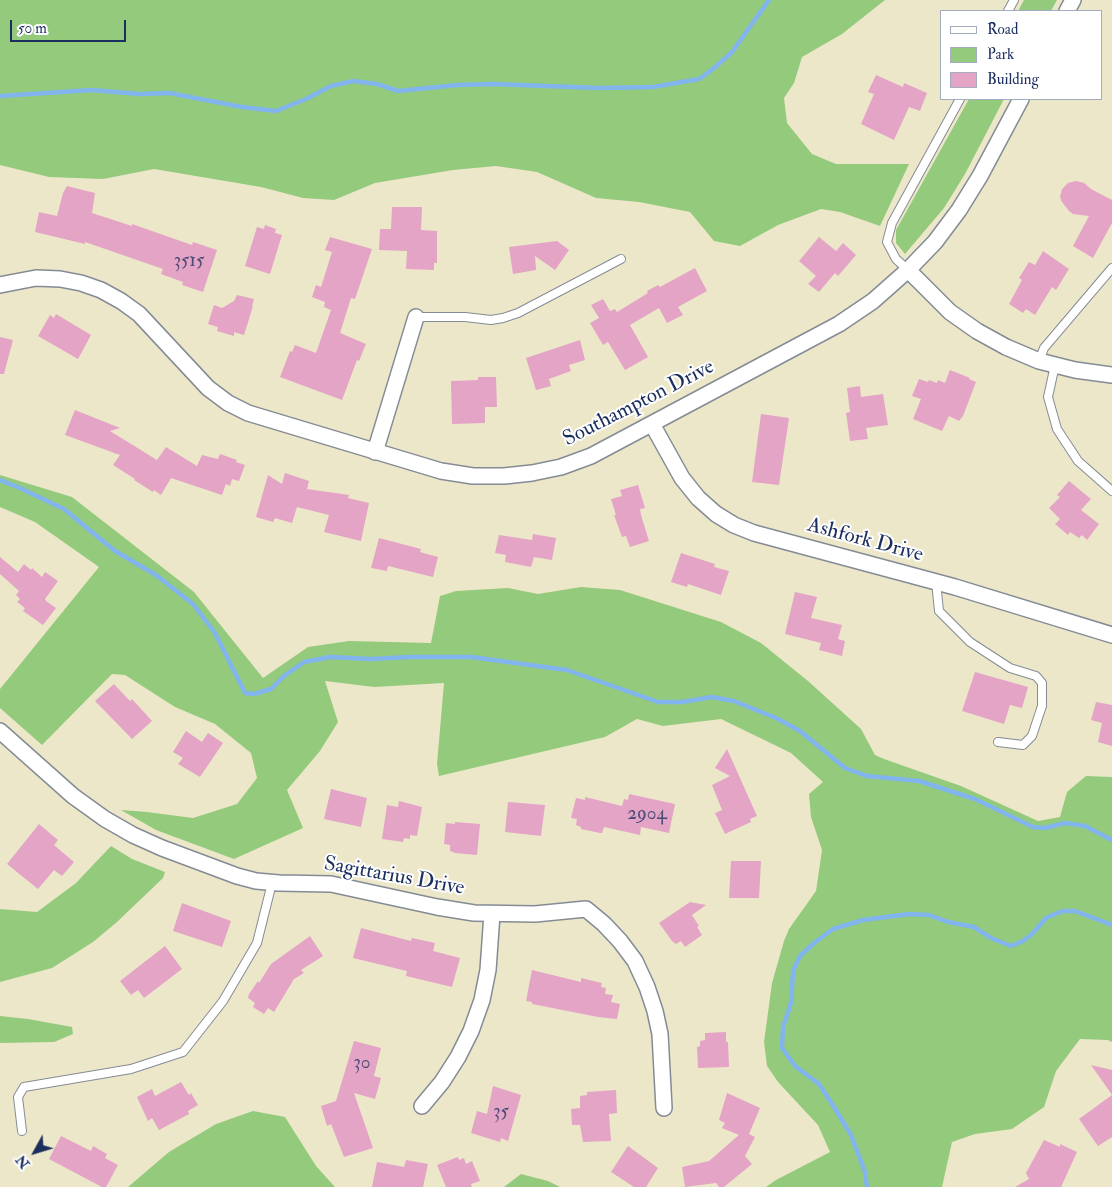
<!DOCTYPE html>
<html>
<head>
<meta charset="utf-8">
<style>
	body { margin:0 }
	#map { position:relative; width:1112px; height:1187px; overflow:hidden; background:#ede7ca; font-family:"IM FELL Double Pica",serif }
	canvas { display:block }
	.legend { position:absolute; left:940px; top:10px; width:162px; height:90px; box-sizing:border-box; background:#fff; border:1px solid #a4acbf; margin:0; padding:6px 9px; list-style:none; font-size:15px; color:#1b2f5e }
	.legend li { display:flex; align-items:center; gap:10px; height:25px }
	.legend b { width:25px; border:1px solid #a4acbf }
	.north { position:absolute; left:10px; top:1127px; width:50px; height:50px; -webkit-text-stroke:4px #fff; paint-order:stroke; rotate:231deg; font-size:14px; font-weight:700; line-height:20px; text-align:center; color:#1b2f5e }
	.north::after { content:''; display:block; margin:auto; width:18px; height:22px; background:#1b2f5e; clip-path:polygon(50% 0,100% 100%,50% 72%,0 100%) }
	.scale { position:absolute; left:10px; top:20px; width:116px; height:22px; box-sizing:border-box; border:2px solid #1b2f5e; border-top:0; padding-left:6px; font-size:15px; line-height:18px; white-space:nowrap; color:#1b2f5e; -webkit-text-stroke:4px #fff; paint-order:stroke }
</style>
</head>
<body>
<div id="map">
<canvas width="1112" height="1187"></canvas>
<ul class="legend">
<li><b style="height:6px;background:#fff"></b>Road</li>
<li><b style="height:14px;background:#94ca7c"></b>Park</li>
<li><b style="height:14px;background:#e3a4c6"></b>Building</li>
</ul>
<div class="north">N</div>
<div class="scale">50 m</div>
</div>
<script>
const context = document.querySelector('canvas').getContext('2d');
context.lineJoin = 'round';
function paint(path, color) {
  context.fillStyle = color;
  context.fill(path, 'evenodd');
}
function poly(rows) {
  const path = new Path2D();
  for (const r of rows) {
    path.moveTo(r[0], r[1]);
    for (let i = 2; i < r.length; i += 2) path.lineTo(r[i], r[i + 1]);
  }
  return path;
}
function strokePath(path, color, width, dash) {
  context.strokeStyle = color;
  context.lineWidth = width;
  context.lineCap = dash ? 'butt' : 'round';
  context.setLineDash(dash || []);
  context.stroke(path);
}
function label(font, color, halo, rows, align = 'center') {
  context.font = font + ' "IM FELL Double Pica",serif';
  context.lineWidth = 4;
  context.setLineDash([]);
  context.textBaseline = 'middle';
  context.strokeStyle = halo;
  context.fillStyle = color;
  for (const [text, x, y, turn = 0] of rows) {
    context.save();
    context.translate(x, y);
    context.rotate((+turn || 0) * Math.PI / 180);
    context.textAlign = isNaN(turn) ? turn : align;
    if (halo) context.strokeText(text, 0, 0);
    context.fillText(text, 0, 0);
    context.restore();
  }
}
paint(poly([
	[0,0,885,0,842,34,802,57,794,83,784,98,787,123,812,154,836,164,909,164,880,226,840,212,821,209,778,225,740,246,714,241,690,212,639,202,596,198,537,172,496,166,453,170,375,183,334,200,303,198,261,187,154,169,103,179,49,177,0,165],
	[1024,0,1057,0,1051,11,1018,11],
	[969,99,1004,99,965,174,944,208,905,254,896,243,896,230],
	[0,475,72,497,194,592,263,678,308,647,349,641,431,643,440,596,456,591,508,588,538,594,581,587,620,590,721,622,761,643,808,681,861,729,875,755,884,759,961,786,1038,821,1060,817,1067,792,1086,776,1112,777,1112,1042,1108,1040,1080,1039,1056,1071,1044,1107,1012,1129,975,1134,952,1142,942,1187,766,1187,776,1180,830,1152,818,1125,778,1082,767,1066,764,1042,772,983,784,941,789,929,816,891,822,850,811,817,809,794,823,782,791,753,721,719,663,726,637,719,605,737,439,776,437,764,444,683,374,687,325,681,338,722,320,751,287,790,303,828,234,859,156,830,121,810,147,812,193,818,237,804,257,778,251,753,215,724,175,707,125,675,112,674,42,745,0,708,0,689,99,567,35,522,0,507],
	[111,846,132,859,165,872,163,878,117,922,93,942,52,968,0,982,0,909,37,912,76,883],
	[0,1016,28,1019,72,1027,73,1034,54,1042,0,1043],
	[253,1111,285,1117,316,1166,335,1187,128,1187,169,1152,216,1124],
	[521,1174,548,1181,560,1187,504,1187]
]), '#94ca7c');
strokePath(poly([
	[0,96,92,90,139,94,169,93,242,107,276,111,306,99,331,86,353,81,377,84,398,91,457,85,493,84,600,88,653,87,699,79,713,69,732,52,769,0],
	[0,480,20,488,64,509,115,551,156,575,193,604,215,633,245,693,254,694,271,689,284,676,304,662,330,657,371,659,409,657,471,657,567,670,658,702,682,702,712,697,734,701,776,718,800,731,845,768,867,776,919,781,975,799,1033,827,1045,828,1065,823,1085,826,1112,840],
	[867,1187,865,1172,851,1135,834,1107,819,1084,795,1066,782,1048,783,1027,791,1003,793,971,800,956,814,943,833,929,863,920,909,914,929,915,948,922,974,927,991,938,1011,946,1023,941,1032,934,1046,918,1062,911,1075,911,1112,925]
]), '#82b4ee', 4.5);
paint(poly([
	[876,75,903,87,904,83,927,93,920,111,909,107,894,140,861,124,874,94,868,92],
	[1076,181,1084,183,1091,189,1112,200,1112,223,1093,258,1073,246,1089,216,1073,214,1069,211,1062,202,1060,197,1062,189,1068,183],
	[67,186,95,193,92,213,132,226,132,224,192,245,193,242,217,250,203,292,182,285,183,282,161,274,163,269,85,242,85,244,35,232,39,212,57,216,63,193],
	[392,207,422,207,421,230,437,231,437,263,434,263,434,270,406,269,407,251,379,250,380,229,391,229],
	[265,225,276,229,275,233,282,235,270,274,245,266,257,227,264,229],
	[330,237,372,249,355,299,351,298,340,333,366,344,359,361,357,360,342,400,280,377,290,351,292,352,295,345,316,353,331,310,324,307,325,302,312,297,316,285,321,287,332,252,325,250],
	[819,237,836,251,843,243,856,255,838,276,835,273,819,292,808,284,816,276,799,261],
	[557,241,569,250,555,270,535,256,536,270,513,274,509,247],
	[1043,251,1069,269,1056,290,1052,287,1035,315,1026,309,1023,313,1009,304,1022,280,1019,278,1029,262,1035,265],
	[695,268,707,291,678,307,683,315,667,323,659,308,630,325,648,357,625,370,608,342,603,345,590,323,599,318,591,305,603,299,610,311,615,309,617,312,648,293,647,291,658,285,660,287],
	[237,295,254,299,252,306,253,306,244,335,234,332,234,336,217,331,218,327,208,324,214,305,222,308,234,301],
	[56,314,91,335,78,359,38,336,50,315,54,318],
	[0,337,13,340,4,374,0,374],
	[580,340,585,360,569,365,571,371,549,379,551,386,536,390,526,358],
	[950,370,970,378,969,379,976,382,963,416,959,421,949,416,942,431,913,419,921,399,912,396,919,379,928,382,929,380,937,383,938,380,945,383],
	[478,377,496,377,497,407,485,407,485,423,452,424,451,381,478,380],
	[860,386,861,397,883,394,888,425,866,428,868,439,850,441,846,413,850,412,847,388],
	[75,410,120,428,110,431,157,460,166,447,197,466,202,455,218,459,220,454,237,460,236,462,245,465,239,481,232,479,230,486,226,484,222,495,171,478,161,495,154,490,153,492,134,480,135,479,113,465,120,455,65,435],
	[761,414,789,418,779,485,752,482],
	[285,473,309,481,307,489,349,495,348,498,369,503,361,541,324,532,329,515,297,507,292,523,275,518,273,522,256,517,268,475,282,484],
	[1069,481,1091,499,1081,510,1099,524,1087,540,1082,535,1079,538,1070,532,1068,535,1055,524,1060,519,1049,508,1060,497,1057,495],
	[638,485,645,508,640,509,641,515,649,541,630,547,626,536,622,537,614,515,616,515,611,499,622,496,620,490],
	[533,534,556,538,552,560,534,557,531,567,505,562,506,555,495,553,499,535,532,540],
	[379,538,421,549,420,552,438,557,433,577,388,566,387,571,371,568],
	[681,553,715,564,714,567,729,571,721,595,688,584,687,587,671,582],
	[0,557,18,572,24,564,31,570,32,568,42,577,45,572,58,581,45,599,46,601,56,608,43,625,23,611,25,608,17,602,20,599,16,595,19,591,0,574],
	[795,592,817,597,811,618,842,625,838,639,845,641,842,656,819,650,821,643,785,634],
	[975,672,1028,687,1022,708,1010,705,1004,724,962,711],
	[114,684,130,701,132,699,152,721,132,739,95,701],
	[1096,702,1112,705,1112,746,1098,742,1102,723,1091,720],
	[186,731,202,742,208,733,223,743,200,777,178,764,183,758,173,752],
	[727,749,757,816,750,819,751,822,725,834,715,813,722,810,712,785,730,776,715,768],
	[331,789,367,798,361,827,324,819],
	[629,794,675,804,669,833,641,827,640,835,604,827,602,833,600,833,581,829,581,827,576,825,577,819,571,818,576,798,585,800,585,797,622,806,624,799,628,800],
	[399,801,422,807,417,836,410,835,410,839,404,838,403,842,382,839,387,805,398,807],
	[508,802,545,805,541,836,505,832],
	[455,822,480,824,477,855,455,853,450,851,450,845,444,844,446,823,455,824],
	[39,824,58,840,54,845,74,862,62,876,54,870,38,889,7,864],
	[731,861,761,861,759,898,729,898],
	[690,902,706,905,692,915,699,926,697,927,702,935,685,947,681,941,676,944,672,941,659,923],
	[182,903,231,921,222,947,173,931],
	[361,928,411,941,412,938,435,943,433,951,460,958,452,987,406,976,407,971,353,958],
	[310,936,323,956,301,970,304,973,294,979,274,1012,268,1008,264,1014,253,1007,255,1003,248,998,249,994,258,981,259,983,271,964],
	[165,946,182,969,144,998,138,990,131,995,120,981],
	[532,970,581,982,581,978,602,983,601,987,606,988,605,994,613,995,611,1002,620,1004,617,1019,598,1017,532,1004,532,1002,526,1001],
	[726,1032,726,1042,728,1042,729,1067,698,1068,697,1047,700,1046,700,1041,705,1040,705,1033],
	[354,1041,381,1048,374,1076,381,1078,375,1099,354,1093,373,1148,344,1157,331,1124,327,1126,321,1106,336,1101],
	[1091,1065,1112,1070,1112,1137,1098,1146,1079,1119,1112,1095],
	[181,1082,189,1095,191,1093,198,1105,188,1111,189,1114,159,1130,152,1118,148,1121,137,1097,152,1089,155,1096],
	[493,1086,521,1095,508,1141,501,1138,500,1142,471,1133,477,1111,487,1114],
	[616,1090,617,1113,609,1114,611,1141,583,1142,580,1125,572,1125,571,1109,580,1108,580,1096,587,1095,587,1092],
	[727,1093,760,1108,749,1134,755,1137,745,1156,752,1164,724,1187,719,1187,716,1183,685,1187,682,1167,709,1161,739,1135,722,1128,725,1123,719,1120],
	[61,1136,91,1151,93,1146,107,1154,105,1158,118,1165,106,1187,102,1187,49,1159],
	[1044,1140,1060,1147,1060,1144,1077,1152,1061,1187,1015,1187,1029,1179,1026,1173],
	[628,1146,658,1168,646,1187,634,1187,611,1172],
	[458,1157,459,1160,464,1158,466,1164,472,1161,480,1181,471,1184,472,1187,446,1187,437,1165],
	[406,1160,428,1164,423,1187,372,1187,377,1162,404,1167]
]), '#e3a4c6');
const service = poly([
	[1008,11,1014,0],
	[908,270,896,259,887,242,892,223,960,99],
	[416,317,465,317,491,320,503,318,518,313,621,259],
	[1039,361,1044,348,1112,268],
	[1055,365,1048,397,1057,429,1078,461,1112,491],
	[936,582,939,611,970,642,1010,668,1036,676,1042,683,1042,706,1032,736,1023,745,998,742],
	[22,1131,18,1097,24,1087,131,1069,183,1052,223,1001,257,943,272,883]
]);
const minor = poly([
	[1067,11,1073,0],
	[908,270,950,312,977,331,1006,347,1039,361,1075,370,1112,375],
	[0,285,36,278,60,279,81,283,101,290,121,301,139,314,208,388,228,403,248,413,441,471,473,476,504,476,532,473,561,467,591,456,839,324,873,301,908,270,935,242,959,210,980,176,1021,99],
	[652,424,682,478,698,498,716,514,734,525,754,533,955,587,1112,635],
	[375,452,416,317],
	[0,731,73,796,105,819,133,835,162,848,237,876,256,881,279,883,331,884,437,907,474,913,535,914,586,909,604,924,620,941,635,961,647,987,655,1011,660,1034,664,1108],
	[422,1106,442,1082,458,1057,471,1031,482,1000,488,970,492,914]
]);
strokePath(service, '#848b94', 10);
strokePath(minor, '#848b94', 18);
strokePath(service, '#fff', 8);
strokePath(minor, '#fff', 15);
label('19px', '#4d4c78', null, [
	["3515",189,262],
	["2904",647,815],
	["30",362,1064],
	["35",501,1113]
]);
label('21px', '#1b2f5e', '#fff', [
	["Southampton Drive",639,404,-27],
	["Ashfork Drive",865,541,15],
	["Sagittarius Drive",394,877,10]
]);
</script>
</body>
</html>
